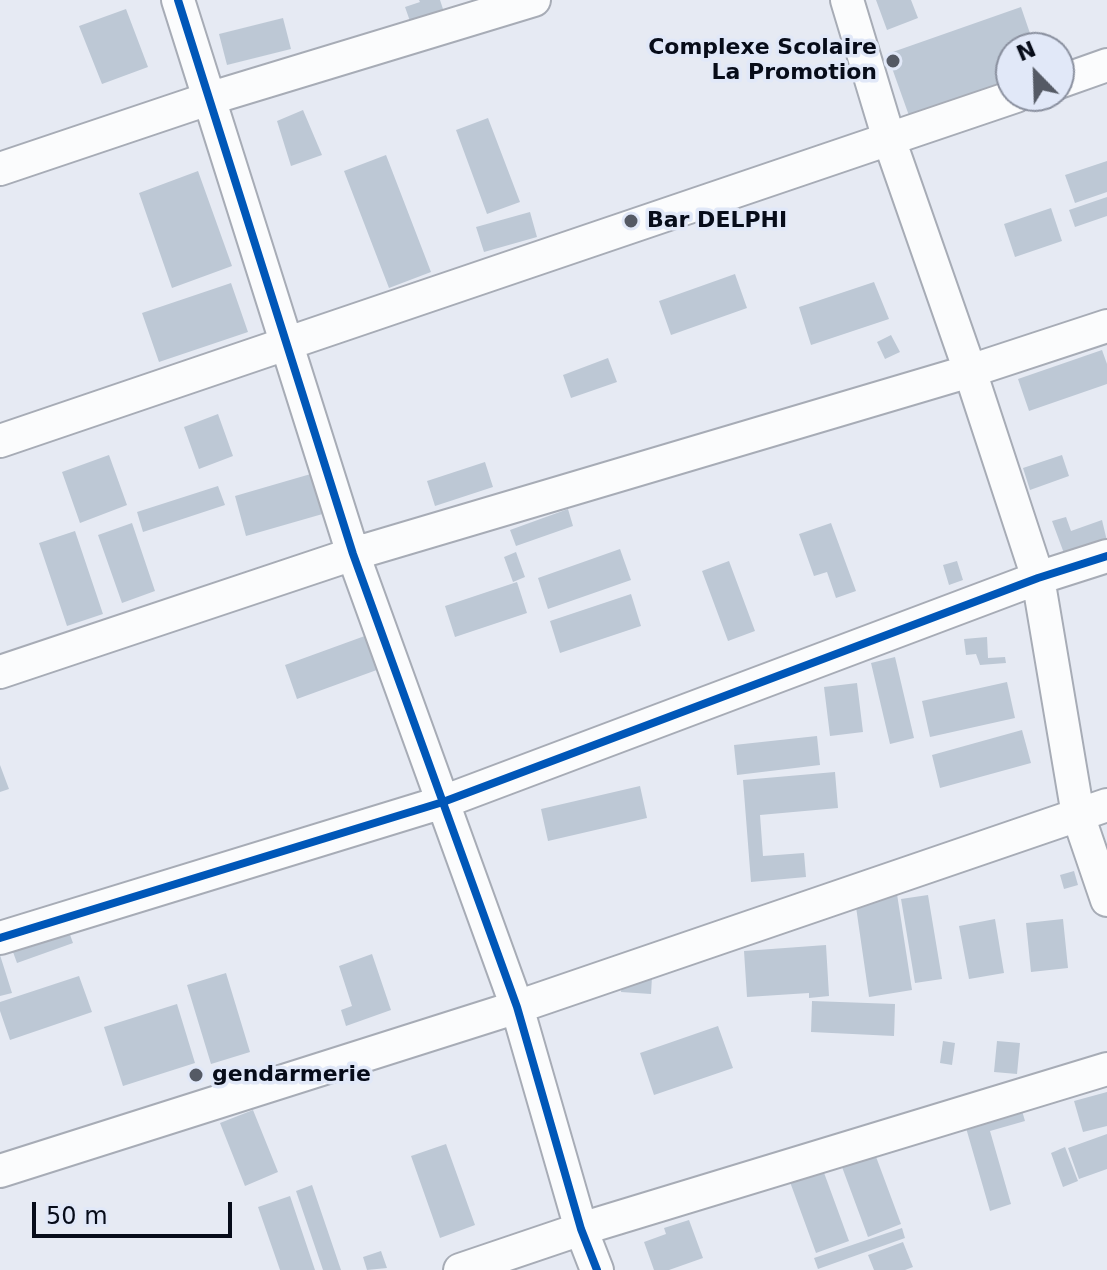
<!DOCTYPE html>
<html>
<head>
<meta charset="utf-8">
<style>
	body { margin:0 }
	#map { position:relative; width:1107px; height:1270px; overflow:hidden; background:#e6eaf3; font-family:"DejaVu Sans",sans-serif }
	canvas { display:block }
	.north { position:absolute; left:995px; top:32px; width:80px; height:80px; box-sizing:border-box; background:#e1e8f8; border:2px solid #8a909f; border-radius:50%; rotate:337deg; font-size:22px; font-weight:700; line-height:32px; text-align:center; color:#070c19 }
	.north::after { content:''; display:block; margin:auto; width:28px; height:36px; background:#555a65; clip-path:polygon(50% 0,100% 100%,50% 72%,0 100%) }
	.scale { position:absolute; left:32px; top:1202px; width:200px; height:36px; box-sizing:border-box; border:4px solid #070c19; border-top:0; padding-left:10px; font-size:24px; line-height:28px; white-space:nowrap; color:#070c19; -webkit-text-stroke:6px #e1e8f8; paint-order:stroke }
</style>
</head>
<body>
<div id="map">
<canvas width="1107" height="1270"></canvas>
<div class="north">N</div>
<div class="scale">50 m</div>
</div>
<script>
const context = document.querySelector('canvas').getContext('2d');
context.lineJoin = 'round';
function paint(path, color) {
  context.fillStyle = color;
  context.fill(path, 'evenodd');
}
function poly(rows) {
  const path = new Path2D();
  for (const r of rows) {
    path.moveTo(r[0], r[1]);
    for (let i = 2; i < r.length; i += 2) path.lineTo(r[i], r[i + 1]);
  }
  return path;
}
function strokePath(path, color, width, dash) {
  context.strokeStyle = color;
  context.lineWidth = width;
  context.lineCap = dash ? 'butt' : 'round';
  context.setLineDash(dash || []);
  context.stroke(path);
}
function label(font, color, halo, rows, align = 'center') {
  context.font = font + ' "DejaVu Sans",sans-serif';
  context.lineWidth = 7;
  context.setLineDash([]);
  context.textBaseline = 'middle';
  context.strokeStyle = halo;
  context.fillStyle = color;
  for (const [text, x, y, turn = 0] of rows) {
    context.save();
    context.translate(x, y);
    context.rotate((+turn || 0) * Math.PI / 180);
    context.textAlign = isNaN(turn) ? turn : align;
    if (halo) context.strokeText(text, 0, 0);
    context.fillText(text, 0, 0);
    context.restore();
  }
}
paint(poly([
	[419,0,440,0,444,12,411,24,405,7,420,2],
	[876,0,911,0,918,18,887,30],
	[1021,7,1035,48,1011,48,1011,89,912,124,887,54],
	[126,9,148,67,102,84,79,26],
	[283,18,291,49,227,65,219,34],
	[303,110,322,155,291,166,277,121],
	[488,118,520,202,487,214,456,130],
	[386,155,431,272,389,288,344,171],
	[1107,161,1107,192,1075,203,1065,175],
	[198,171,232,266,172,288,139,193],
	[1107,197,1107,216,1075,227,1069,210],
	[1051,208,1062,241,1015,257,1004,224],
	[530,212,537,237,484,252,476,227],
	[735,274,747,308,671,335,659,301],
	[874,282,889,319,811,345,799,307],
	[231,283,248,332,159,362,142,313],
	[891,335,900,352,885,359,877,342],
	[1102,350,1107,364,1107,384,1029,411,1018,379],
	[608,358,617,382,571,398,563,375],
	[218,414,233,456,199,469,184,427],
	[109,455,127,505,80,523,62,472],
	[1062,455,1069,476,1030,490,1023,468],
	[485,462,493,487,435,506,427,481],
	[321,471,333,511,246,536,235,496],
	[218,486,225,505,143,532,137,512],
	[568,509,573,526,516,546,510,530],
	[1066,517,1071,531,1102,520,1107,541,1065,556,1052,521],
	[132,523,155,591,122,603,98,535],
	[831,523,856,591,836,598,827,572,814,576,799,534],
	[75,531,103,614,67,626,39,543],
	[620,549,631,580,548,609,538,578],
	[516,552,525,577,513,582,504,557],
	[729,561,755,631,728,641,702,571],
	[957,561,963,580,949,585,943,565],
	[517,582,527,613,455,637,445,606],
	[631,594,641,626,560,653,550,621],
	[373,633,385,667,297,699,285,665],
	[987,637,988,658,1005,657,1006,663,980,665,976,654,966,655,964,639],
	[895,657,914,738,890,744,871,663],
	[1007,682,1015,718,930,737,922,701],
	[857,683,863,732,830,736,824,687],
	[1022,730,1031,763,940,788,932,755],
	[817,736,820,765,737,775,734,745],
	[0,765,9,789,0,792],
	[835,772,838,808,760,815,763,856,804,853,806,877,751,882,743,780],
	[640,786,647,818,548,841,541,809],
	[1074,871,1078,885,1064,889,1060,875],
	[897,894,912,990,869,997,855,900],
	[928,895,942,979,915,983,901,899],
	[995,919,1004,973,969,979,959,926],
	[1063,919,1068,968,1031,972,1026,923],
	[65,921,73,943,17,963,9,941],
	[826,945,829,996,809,998,809,993,747,997,744,951],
	[372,954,391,1010,346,1026,341,1010,352,1006,339,966],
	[0,955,12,993,0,996],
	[226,973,250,1052,211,1064,187,985],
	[623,974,652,977,651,994,621,992],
	[79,976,92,1012,10,1040,0,1011,0,1002],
	[812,1001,895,1004,894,1036,811,1032],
	[177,1004,195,1063,123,1086,104,1027],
	[718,1026,733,1068,654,1095,640,1053],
	[943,1041,955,1043,952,1065,940,1063],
	[997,1041,1020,1043,1017,1074,994,1072],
	[1107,1092,1107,1126,1083,1132,1074,1101],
	[1018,1097,1025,1121,990,1131,1011,1204,990,1211,962,1114],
	[253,1110,278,1172,245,1186,220,1123],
	[1107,1134,1107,1169,1079,1179,1068,1148],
	[446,1144,475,1225,440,1238,411,1156],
	[1065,1147,1078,1181,1063,1187,1051,1153],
	[875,1154,901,1224,868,1237,842,1167],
	[823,1170,849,1241,816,1253,790,1182],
	[312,1185,341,1270,323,1270,296,1191],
	[290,1196,315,1270,280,1270,258,1207],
	[689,1220,703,1258,669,1270,654,1270,644,1242,666,1234,664,1228],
	[902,1228,905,1238,818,1269,814,1258],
	[903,1242,913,1267,905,1270,874,1270,868,1255],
	[381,1251,387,1268,367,1270,363,1257]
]), '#bdc8d5');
const minor = poly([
	[178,0,353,554,517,1007,581,1229,597,1270],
	[1059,82,1107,65],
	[1016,96,889,139,970,371,1038,578,1078,815,1107,900],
	[0,169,208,99,534,0],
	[0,441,889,139,847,0],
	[0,672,353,554,970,371,1107,326],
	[0,938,443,802,1038,578,1107,556],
	[0,1171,517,1007,1107,805],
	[460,1270,581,1229,1107,1069]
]);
strokePath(minor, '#a7acb6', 36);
strokePath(minor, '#fbfcfd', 32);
strokePath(poly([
	[178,0,353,554,517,1007,581,1229,597,1270],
	[0,938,443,802,1038,578,1107,556]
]), '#0057b8', 8);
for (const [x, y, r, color] of [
	[893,61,8,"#555a65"],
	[631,221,8,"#555a65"],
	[196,1075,8,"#555a65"]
]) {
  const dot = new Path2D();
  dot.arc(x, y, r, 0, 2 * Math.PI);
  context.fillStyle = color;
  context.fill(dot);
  strokePath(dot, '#e1e8f8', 3);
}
label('bold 22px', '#070c19', '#e1e8f8', [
	["Complexe Scolaire",877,48,"right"],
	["La Promotion",877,73,"right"],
	["Bar DELPHI",647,221],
	["gendarmerie",212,1075]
], 'left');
</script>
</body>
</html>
